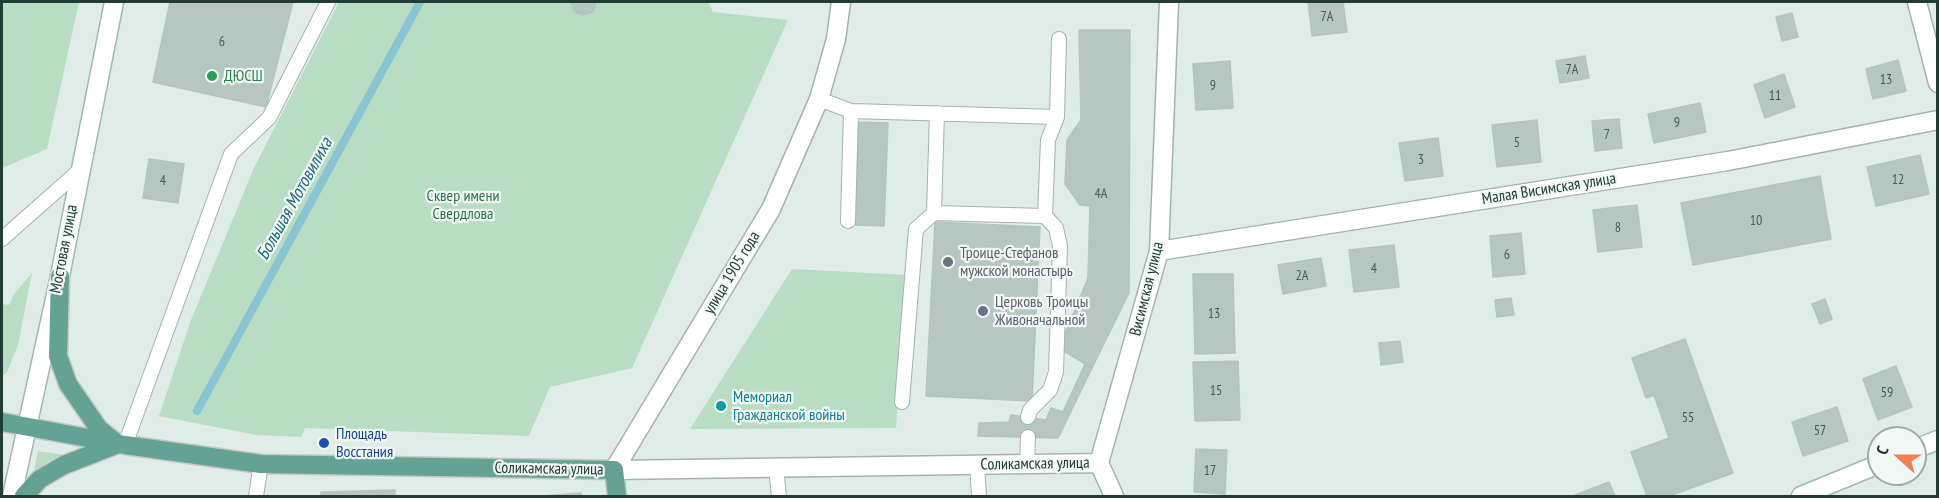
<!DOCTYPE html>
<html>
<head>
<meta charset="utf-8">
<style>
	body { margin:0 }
	#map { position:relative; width:1939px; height:498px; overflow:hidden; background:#e0ece7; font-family:"PT Sans Narrow",sans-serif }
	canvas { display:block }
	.frame { position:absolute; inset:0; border:3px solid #213c35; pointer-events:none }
	.north { position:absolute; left:1867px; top:426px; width:60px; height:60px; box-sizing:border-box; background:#f1f8f5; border:2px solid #9eada8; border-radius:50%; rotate:291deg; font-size:16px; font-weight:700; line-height:24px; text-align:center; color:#213c35 }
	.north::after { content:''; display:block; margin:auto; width:21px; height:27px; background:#f57f55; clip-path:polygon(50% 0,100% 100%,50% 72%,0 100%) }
</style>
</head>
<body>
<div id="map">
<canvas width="1939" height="498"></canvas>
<div class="frame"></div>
<div class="north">С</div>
</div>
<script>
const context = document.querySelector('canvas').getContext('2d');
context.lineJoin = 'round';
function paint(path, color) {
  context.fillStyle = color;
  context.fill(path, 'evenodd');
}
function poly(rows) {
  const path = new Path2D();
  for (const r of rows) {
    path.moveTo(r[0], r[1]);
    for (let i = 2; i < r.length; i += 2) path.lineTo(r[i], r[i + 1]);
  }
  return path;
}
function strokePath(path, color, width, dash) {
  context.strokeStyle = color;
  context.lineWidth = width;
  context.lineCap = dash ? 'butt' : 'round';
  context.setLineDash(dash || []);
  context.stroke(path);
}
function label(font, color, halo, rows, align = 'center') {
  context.font = font + ' "PT Sans Narrow",sans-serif';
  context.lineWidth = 4.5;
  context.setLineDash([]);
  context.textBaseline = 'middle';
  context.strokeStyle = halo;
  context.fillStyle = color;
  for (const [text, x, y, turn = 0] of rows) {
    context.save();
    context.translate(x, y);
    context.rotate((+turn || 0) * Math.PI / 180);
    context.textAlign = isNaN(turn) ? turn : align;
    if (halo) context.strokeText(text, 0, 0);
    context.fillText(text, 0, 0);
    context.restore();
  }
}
paint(poly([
	[2,2,79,2,47,149,2,168],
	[339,2,708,2,713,12,788,20,632,368,550,387,529,436,305,428,301,437,256,435,159,416,191,320,254,168],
	[792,269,907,275,896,428,690,429],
	[32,273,18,345,7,372,2,376,2,304,9,305,14,294],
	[38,451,66,455,32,480]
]), '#b8ddc3');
strokePath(poly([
	[197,411,420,2]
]), '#87c5d2', 8);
const building = poly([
	[170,2,293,2,266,107,153,82,170,2],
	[571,2,596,2,593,12,583,15,574,11,571,2],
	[1308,2,1343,2,1347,32,1312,36,1308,2],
	[1792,13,1798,37,1782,41,1776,17,1792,13],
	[1079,30,1130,30,1129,293,1092,368,1059,348,1088,278,1090,206,1080,205,1065,184,1067,140,1081,120,1079,30],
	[1585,56,1589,78,1560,83,1556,61,1585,56],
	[1898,60,1906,91,1873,99,1866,69,1898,60],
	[1230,61,1233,108,1196,110,1193,64,1230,61],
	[1784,74,1795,107,1765,118,1754,85,1784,74],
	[1700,103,1706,132,1654,143,1648,114,1700,103],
	[1619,119,1622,148,1595,151,1592,121,1619,119],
	[1537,120,1541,162,1497,167,1492,125,1537,120],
	[859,122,888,123,884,226,855,225,859,122],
	[1438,138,1443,176,1405,181,1399,143,1438,138],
	[1920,155,1929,194,1876,206,1867,167,1920,155],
	[149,159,184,164,178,203,143,198,149,159],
	[1820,176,1831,239,1693,265,1681,203,1820,176],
	[1637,205,1642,247,1598,252,1593,210,1637,205],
	[935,222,1040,227,1032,401,926,396,935,222],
	[1521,233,1525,274,1493,277,1490,236,1521,233],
	[1394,245,1399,287,1354,292,1349,250,1394,245],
	[1321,258,1326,286,1283,294,1278,265,1321,258],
	[1193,274,1233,274,1235,353,1195,354,1193,274],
	[1511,298,1514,315,1497,317,1495,300,1511,298],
	[1825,299,1832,319,1820,324,1812,304,1825,299],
	[1685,339,1733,473,1669,496,1647,496,1631,452,1669,438,1654,395,1646,398,1632,358,1685,339],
	[1400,341,1403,362,1381,365,1379,343,1400,341],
	[1238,361,1240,420,1195,421,1193,362,1238,361],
	[1085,364,1092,368,1058,438,978,436,979,423,1009,422,1011,415,1046,420,1051,408,1063,412,1085,364],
	[1896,366,1912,407,1878,420,1863,379,1896,366],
	[1837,407,1848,441,1803,456,1792,422,1837,407],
	[1196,449,1227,450,1225,494,1194,492,1196,449],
	[1609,482,1615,496,1576,496,1575,495,1609,482],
	[395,490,395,496,321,496,321,492,395,490],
	[581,493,581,496,543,496,581,493]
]);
paint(building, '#b6c6c0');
strokePath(building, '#b3c5be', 1.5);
const lane = poly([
	[819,99,851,111,1057,117,1059,39],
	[934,213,1045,216],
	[848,221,851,111],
	[2,239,80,170],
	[902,402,916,229,934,213,937,113],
	[1028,417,1030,410,1050,390,1056,372,1060,246,1056,228,1045,216,1048,140,1057,117],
	[125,445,231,154,269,118,328,2],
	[1027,464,1028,437],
	[977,465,979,496],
	[776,468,779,496],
	[256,496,261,464]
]);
const street = poly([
	[1917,2,1938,83],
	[1159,251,1728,161,1938,120],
	[614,470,771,209,819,99,836,39,841,2],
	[614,470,1099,463],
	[1114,496,1099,463,1159,251,1169,2]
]);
const secondary = poly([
	[1915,449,1938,440],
	[12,496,60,276,114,2],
	[1801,496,1879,464]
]);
const primary = poly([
	[60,276,58,356,68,384,99,429,114,441],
	[2,422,125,445,261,464,614,470,617,496],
	[24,496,40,479,64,465,118,444]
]);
strokePath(lane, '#a3b4ae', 16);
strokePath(street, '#a3b4ae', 21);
strokePath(secondary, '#9fb8af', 21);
strokePath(primary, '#c1c8c6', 21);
strokePath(lane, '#fff', 14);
strokePath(street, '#fff', 18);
strokePath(secondary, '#fff', 18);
strokePath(primary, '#64a293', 18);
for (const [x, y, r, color] of [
	[212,76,6,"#2e9e5b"],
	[948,262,6,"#6b7280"],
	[983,311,6,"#6b7280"],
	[721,406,6,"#0f9aa8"],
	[324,443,6,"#1a4fb4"]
]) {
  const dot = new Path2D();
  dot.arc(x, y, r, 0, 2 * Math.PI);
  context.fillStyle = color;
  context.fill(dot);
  strokePath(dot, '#f1f8f5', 2);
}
label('14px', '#465e58', null, [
	["7А",1327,17],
	["6",222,42],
	["7А",1572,70],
	["13",1886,80],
	["9",1213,86],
	["11",1775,96],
	["9",1677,123],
	["7",1607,135],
	["5",1517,143],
	["3",1421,160],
	["12",1898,180],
	["4",163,181],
	["4А",1101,194],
	["10",1756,221],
	["8",1618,228],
	["6",1507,255],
	["4",1374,269],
	["2А",1302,276],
	["13",1214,314],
	["15",1216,391],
	["59",1887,393],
	["55",1688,418],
	["57",1820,431],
	["17",1210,471]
]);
label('16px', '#27864d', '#f1f8f5', [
	["ДЮСШ",224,76]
], 'left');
label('16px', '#213c35', '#f1f8f5', [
	["Малая Висимская улица",1549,189,-9],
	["Мостовая улица",64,249,-79],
	["улица 1905 года",732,273,-59],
	["Висимская улица",1147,289,-76],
	["Соликамская улица",1035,464,-1],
	["Соликамская улица",549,469,1]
]);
label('16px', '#2a7448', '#f1f8f5', [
	["Сквер имени",463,196],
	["Свердлова",463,214]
]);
label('16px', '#5b616d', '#f1f8f5', [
	["Троице-Стефанов",960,253],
	["мужской монастырь",960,271],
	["Церковь Троицы",995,302],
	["Живоначальной",995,320]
], 'left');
label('16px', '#0d838f', '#f1f8f5', [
	["Мемориал",733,397],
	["Гражданской войны",733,415]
], 'left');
label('16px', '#164399', '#f1f8f5', [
	["Площадь",336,434],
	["Восстания",336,452]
], 'left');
label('italic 18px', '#196879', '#f1f8f5', [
	["Большая Мотовилиха",295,199,-61]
]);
</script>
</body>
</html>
